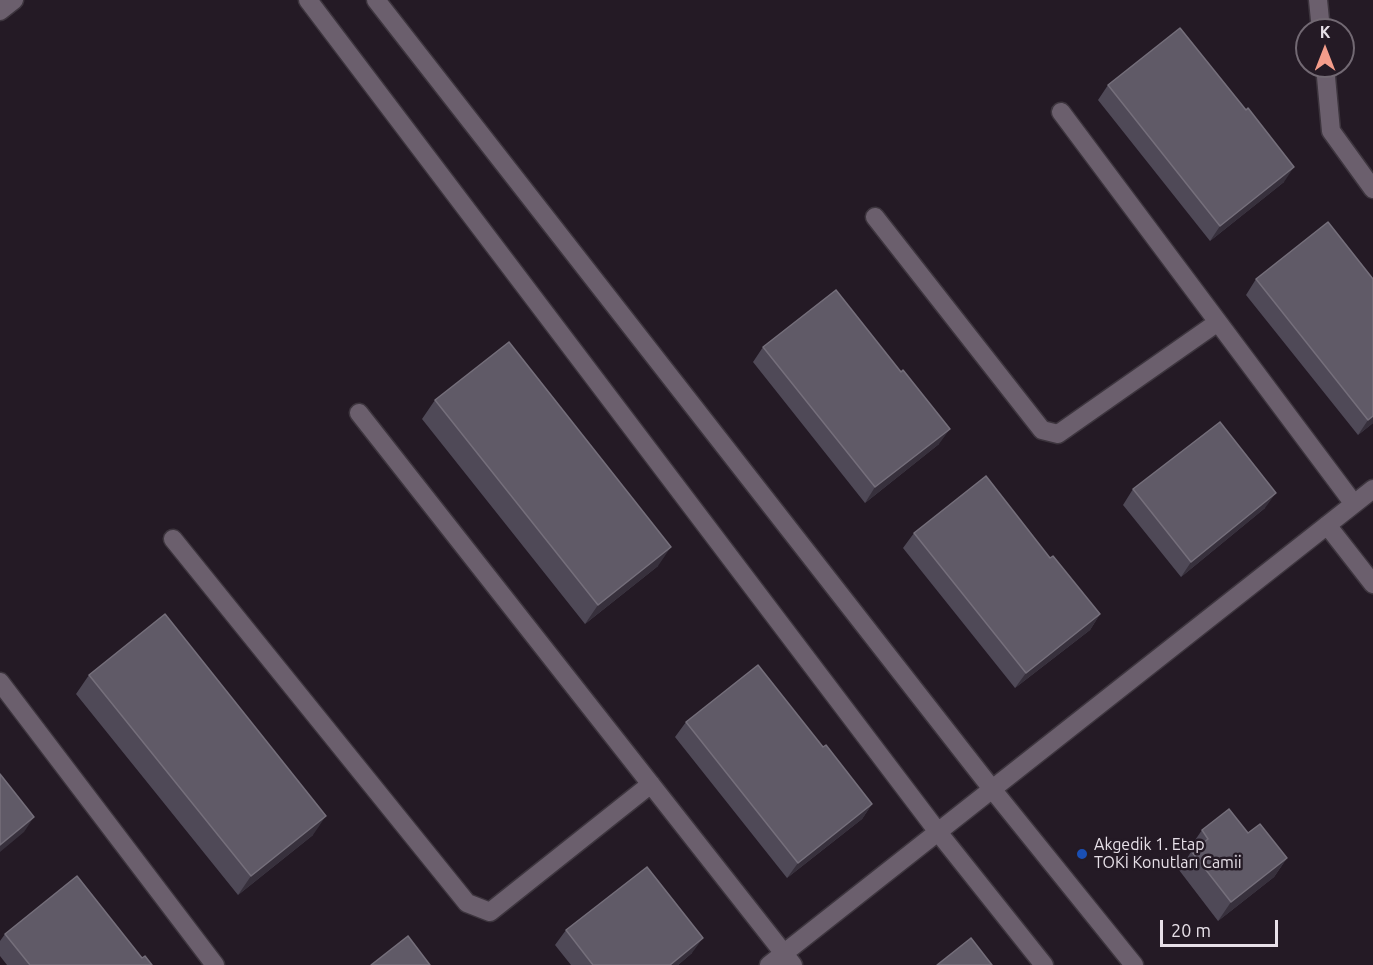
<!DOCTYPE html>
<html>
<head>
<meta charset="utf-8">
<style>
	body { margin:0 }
	#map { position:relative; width:1373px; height:965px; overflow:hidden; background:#241a25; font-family:Ubuntu,sans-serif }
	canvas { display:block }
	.north { position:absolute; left:1295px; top:18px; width:60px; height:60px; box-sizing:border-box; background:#241a25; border:2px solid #726973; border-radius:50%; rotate:0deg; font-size:16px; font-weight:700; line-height:24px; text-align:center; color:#e7e0e8 }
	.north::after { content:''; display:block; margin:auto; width:21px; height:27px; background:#f49d8b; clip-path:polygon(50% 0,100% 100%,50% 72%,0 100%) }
	.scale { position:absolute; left:1160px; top:920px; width:118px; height:27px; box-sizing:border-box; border:3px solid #e7e0e8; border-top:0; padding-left:8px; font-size:18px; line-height:21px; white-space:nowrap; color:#e7e0e8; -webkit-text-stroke:4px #241a25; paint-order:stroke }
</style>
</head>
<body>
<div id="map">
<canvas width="1373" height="965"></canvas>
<div class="north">K</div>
<div class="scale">20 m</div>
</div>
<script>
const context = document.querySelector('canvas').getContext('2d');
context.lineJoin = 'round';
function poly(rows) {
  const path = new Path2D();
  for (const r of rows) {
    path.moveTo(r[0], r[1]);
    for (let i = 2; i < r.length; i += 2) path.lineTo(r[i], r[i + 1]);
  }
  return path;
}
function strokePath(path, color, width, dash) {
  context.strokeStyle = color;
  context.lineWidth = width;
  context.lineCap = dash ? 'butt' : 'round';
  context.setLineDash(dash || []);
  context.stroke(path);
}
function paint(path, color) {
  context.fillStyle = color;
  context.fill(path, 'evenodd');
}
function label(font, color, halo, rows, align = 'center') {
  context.font = font + ' Ubuntu,sans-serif';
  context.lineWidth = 5;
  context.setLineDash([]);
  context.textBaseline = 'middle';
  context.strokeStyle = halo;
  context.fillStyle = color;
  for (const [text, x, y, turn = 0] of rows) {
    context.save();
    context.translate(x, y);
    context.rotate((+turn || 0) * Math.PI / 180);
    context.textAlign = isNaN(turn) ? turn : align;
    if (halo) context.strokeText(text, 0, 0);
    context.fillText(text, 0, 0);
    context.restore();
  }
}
const minor = poly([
	[308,0,938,832,1044,965],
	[376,0,992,789,1134,965],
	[1318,0,1321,30],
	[0,11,14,0],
	[1325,66,1331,131,1373,189],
	[1061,112,1354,504],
	[875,217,1042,430,1058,434,1218,322],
	[359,413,793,965],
	[1327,525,1373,584],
	[173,539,467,903,490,912,651,784],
	[0,682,215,965],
	[769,965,1373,489]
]);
strokePath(minor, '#3d353e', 21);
strokePath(minor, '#6b5f6d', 18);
paint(poly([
	[1108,85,1246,110,1284,182,1210,241,1098,100],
	[1256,279,1373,423,1358,435,1246,295],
	[763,347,939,444,865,503,753,362],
	[435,400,658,566,585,624,422,419],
	[1133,489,1265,508,1181,577,1123,505],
	[914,533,1050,558,1100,614,1090,630,1015,688,903,548],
	[89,675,313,835,238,895,76,694],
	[686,722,823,747,872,804,862,819,787,878,675,737],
	[1202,830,1248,833,1287,858,1274,877,1218,921,1179,870,1191,852,1189,849],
	[566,930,692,953,678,965,571,965,555,945],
	[5,934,142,958,152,965,7,965,0,956,0,941]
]), '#4f4957');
paint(poly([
	[1294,167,1284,182,1210,241,1220,226],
	[1373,416,1373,423,1358,435,1368,420],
	[950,429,939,444,865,503,875,487],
	[1276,493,1265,508,1181,577,1191,562],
	[671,547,658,566,585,624,598,605],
	[1100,614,1090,630,1015,688,1026,673],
	[872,804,862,819,787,878,798,863],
	[326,816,313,835,238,895,251,876],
	[34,817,24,832,0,852,0,845],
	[1287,858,1274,877,1218,921,1231,902],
	[703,938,692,953,678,965,670,965]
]), '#37303c');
const building = poly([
	[1180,28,1246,110,1248,108,1294,167,1220,226,1108,85,1180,28],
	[1328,222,1373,279,1373,416,1368,420,1256,279,1328,222],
	[836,290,901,372,903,370,950,429,875,487,763,347,836,290],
	[509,342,671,547,598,605,435,400,509,342],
	[1220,422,1276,493,1191,562,1133,489,1220,422],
	[986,476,1050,558,1053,556,1100,614,1026,673,914,533,986,476],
	[165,614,326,816,251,876,89,675,165,614],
	[758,665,823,747,826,745,872,804,798,863,686,722,758,665],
	[0,774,34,817,0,845,0,774],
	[1229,809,1248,833,1260,824,1287,858,1231,902,1192,852,1208,839,1202,830,1229,809],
	[647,867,703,938,670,965,593,965,566,930,647,867],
	[77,876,142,958,145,956,152,965,30,965,5,934,77,876],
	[408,936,430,965,371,965,408,936],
	[971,938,992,965,937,965,971,938]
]);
paint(building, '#605a67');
strokePath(building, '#756f7b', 1.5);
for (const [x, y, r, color] of [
	[1082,854,6,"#1a4fb4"]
]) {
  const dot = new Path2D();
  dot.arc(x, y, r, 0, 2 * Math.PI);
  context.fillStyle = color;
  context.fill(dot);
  strokePath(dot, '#241a25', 2);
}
label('16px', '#e7e0e8', '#241a25', [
	["Akgedik 1. Etap",1094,845],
	["TOKİ Konutları Camii",1094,863]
], 'left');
</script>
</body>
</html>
